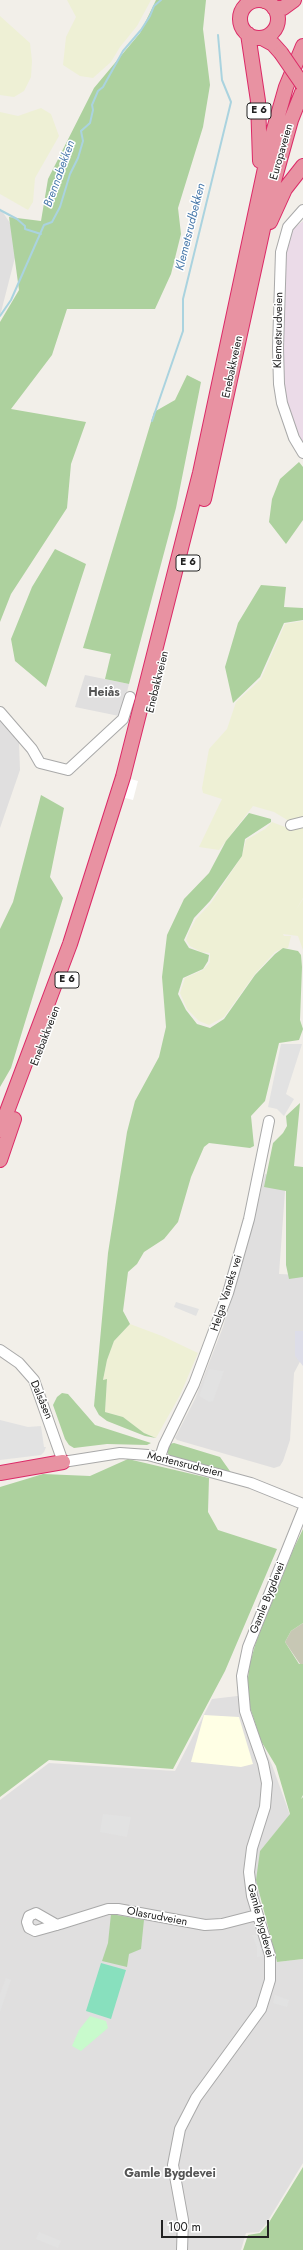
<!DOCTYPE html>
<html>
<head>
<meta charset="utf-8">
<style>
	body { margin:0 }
	#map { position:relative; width:303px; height:2250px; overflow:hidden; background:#f2efe9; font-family:Jost,sans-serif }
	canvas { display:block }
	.scale { position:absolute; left:161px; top:2220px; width:108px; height:18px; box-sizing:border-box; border:2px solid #222; border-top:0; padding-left:5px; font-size:12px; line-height:14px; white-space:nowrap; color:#222; -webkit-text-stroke:3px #fff; paint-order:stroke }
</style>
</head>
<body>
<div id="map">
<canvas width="303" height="2250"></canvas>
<div class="scale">100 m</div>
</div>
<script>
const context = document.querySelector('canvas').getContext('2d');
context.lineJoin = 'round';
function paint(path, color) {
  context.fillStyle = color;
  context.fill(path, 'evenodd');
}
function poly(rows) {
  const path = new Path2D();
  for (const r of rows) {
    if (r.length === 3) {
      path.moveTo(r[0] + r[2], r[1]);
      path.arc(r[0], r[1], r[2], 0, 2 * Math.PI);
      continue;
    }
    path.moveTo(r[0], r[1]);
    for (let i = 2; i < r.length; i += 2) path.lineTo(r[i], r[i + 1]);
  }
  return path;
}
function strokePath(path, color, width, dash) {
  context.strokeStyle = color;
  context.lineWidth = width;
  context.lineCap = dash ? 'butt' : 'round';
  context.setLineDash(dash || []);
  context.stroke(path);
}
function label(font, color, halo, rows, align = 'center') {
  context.font = font + ' Jost,sans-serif';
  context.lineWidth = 3;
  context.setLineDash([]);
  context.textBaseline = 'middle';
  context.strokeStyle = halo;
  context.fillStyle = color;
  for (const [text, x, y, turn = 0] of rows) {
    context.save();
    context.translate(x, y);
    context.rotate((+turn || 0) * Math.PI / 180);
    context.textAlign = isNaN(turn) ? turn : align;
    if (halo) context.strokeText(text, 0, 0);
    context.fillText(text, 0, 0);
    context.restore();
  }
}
paint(poly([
	[0,208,20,238,0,316],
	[85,675,129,684,121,715,119,716,75,707],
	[0,720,19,742,20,770,0,828],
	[265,1174,275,1176,285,1191,279,1274,303,1275,303,1356,294,1373,290,1440,283,1461,280,1466,274,1468,177,1440,175,1438,195,1399,223,1327,245,1255],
	[246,1695,257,1733,272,1765,290,1815,260,1851,260,1900,277,1962,303,1959,303,2163,266,2224,259,2232,246,2233,241,2250,0,2250,0,1800,49,1763,175,1771,212,1699]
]), '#e0dfdf');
paint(poly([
	[303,221,303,443,292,420,285,396,282,376,284,264,287,245,292,230]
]), '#ebdbe8');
paint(poly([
	[204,1715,239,1717,253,1764,241,1767,191,1762]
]), '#ffffe5');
paint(poly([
	[303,1623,303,1664,300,1664,285,1642,291,1631]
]), '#c7c7b4');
paint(poly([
	[67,0,151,0,137,26,120,47,111,62,93,78,80,76,63,65,66,37,76,17],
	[0,16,30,43,32,61,31,77,24,91,14,97,0,95],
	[41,108,51,114,59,136,35,178,33,202,28,210,0,194,0,112,18,116],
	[303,621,303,817,289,821,274,812,253,806,219,850,199,847,222,799,203,793,202,788,209,749,227,729,236,702,261,679,285,624],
	[272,822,285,827,303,825,303,898,296,910,303,899,303,950,298,936,283,934,284,936,291,936,288,948,284,948,275,952,255,974,224,1017,209,1025,199,1021,187,1009,180,993,185,978,203,970,210,962,210,953,201,952,190,946,186,940,189,932,196,919,211,903,242,856,246,840,265,829],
	[130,1324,162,1336,198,1353,180,1395,156,1438,144,1433,123,1417,105,1412,107,1379,103,1380,107,1360,114,1341]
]), '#eef0d5');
paint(poly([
	[156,0,206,0,203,29,210,85,203,127,178,208,181,234,171,274,155,309,67,309,52,355,11,409,86,422,71,464,67,508,11,594,0,622,0,322,19,290,9,217,41,221,48,179,94,88,140,33],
	[187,375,201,382,176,508,129,684,105,679,111,654,83,648,154,412,175,400],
	[299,462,303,467,303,520,286,544,269,522,272,499,280,479],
	[55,549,86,564,46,687,15,661,11,639,32,587],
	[261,585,286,587,284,607,303,608,303,620,284,623,260,677,233,703,225,667,238,623],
	[41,795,64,808,50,877,63,898,11,1068,0,1087,0,929,13,902],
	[249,813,271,819,271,822,245,839,242,856,210,901,194,918,184,940,189,948,209,955,208,961,203,969,183,978,178,994,186,1010,197,1024,210,1028,224,1019,255,975,275,954,283,948,298,951,301,955,302,967,300,1020,303,1029,299,1040,279,1043,265,1101,251,1116,254,1146,250,1148,209,1143,204,1147,191,1177,178,1222,164,1239,144,1252,137,1264,128,1272,123,1311,130,1324,114,1341,107,1360,103,1380,107,1379,105,1412,123,1417,144,1433,156,1438,145,1436,107,1421,99,1415,94,1406,108,1253,127,1132,135,1101,159,1057,166,1027,162,977,167,935,184,899,209,873,226,841],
	[300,1103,294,1166,303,1167,303,1277,289,1279,286,1265,286,1191,264,1187,273,1143,283,1133,287,1126,286,1116],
	[62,1393,68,1394,95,1425,151,1443,147,1445,107,1444,74,1448,69,1445,65,1439,53,1405,57,1397],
	[174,1443,220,1457,232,1474,173,1457,168,1454,167,1449,169,1444],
	[128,1459,209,1478,208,1512,218,1530,277,1549,225,1671,173,1769,49,1760,0,1797,0,1487,43,1474,90,1476],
	[303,1529,303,1623,291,1631,285,1642,299,1664,303,1664,303,1795,301,1799,303,1797,303,1959,277,1962,256,1880,260,1851,290,1814,276,1766,261,1741,247,1698,247,1685,250,1663,256,1642,293,1550],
	[111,1914,144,1920,141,1949,129,1954,127,1967,102,1961,108,1943],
	[303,2167,303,2250,243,2250,248,2235,260,2233,268,2224]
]), '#add19e');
paint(poly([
	[90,2016,106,2021,108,2028,81,2051,72,2046,79,2030]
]), '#c8facc');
paint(poly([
	[101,1963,126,1970,111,2019,86,2011]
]), '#88e0be');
paint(poly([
	[281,1044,302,1044,286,1094,294,1099,284,1116,277,1109,268,1107],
	[176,1302,199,1309,196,1316,174,1307],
	[209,1369,224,1371,213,1401,209,1402,199,1396],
	[0,1420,28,1427,41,1426,44,1447,46,1447,44,1452,41,1455,0,1460],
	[103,1814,131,1817,127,1837,100,1832],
	[252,1935,257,1935,263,1956,257,1957,257,1947],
	[6,1978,11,1980,0,2012,0,1994],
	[275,1995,289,2000,287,2007,273,2003],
	[39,2232,61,2241,58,2248,36,2239]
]), '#e2e2e2');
paint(poly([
	[295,1331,303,1331,303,1366,295,1356]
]), '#dddde8');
paint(poly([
	[116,775,138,781,133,800,110,794]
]), '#fff');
strokePath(poly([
	[0,210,17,219,25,226,25,229,41,234],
	[0,316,11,300,44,225,52,222,60,207,70,174,78,158,83,141,81,131,90,123,93,110,92,105,98,91,103,87,123,51,141,30,150,16,154,6,161,0],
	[152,421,183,331,183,299,231,102,222,80,218,35]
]), '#aad3df', 2);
const minor = poly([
	[303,210,288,227,281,252,278,348,279,384,282,403,294,438,303,453],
	[0,712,32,749,40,763,68,770,123,719,130,697],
	[291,825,303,822],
	[0,1350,19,1363,34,1380,63,1462,120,1453,148,1455,251,1483,303,1504],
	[160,1457,164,1445,194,1384,228,1293,249,1219,269,1121],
	[57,1925,36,1913,29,1916,27,1922,29,1928,35,1931,60,1924,108,1909,118,1909,205,1925,222,1924,257,1915],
	[182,2250,183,2220,173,2165,180,2129,196,2098,261,2009,270,1980,270,1955,252,1896,249,1872,252,1848,265,1807,267,1783,263,1763,245,1711,242,1676,248,1647,303,1510]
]);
const major = poly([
	[264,0,265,2],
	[250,3,251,0]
]);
const highway = poly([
	[259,19,19],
	[274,8,283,8,294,0],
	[248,34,258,101,260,161],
	[262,38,273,44,281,53],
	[270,222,285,189,303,166],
	[204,499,271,192,291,120,303,90],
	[0,1130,70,944,123,777,200,473,271,140,286,87,303,46],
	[0,1160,14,1119],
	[0,1473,63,1462]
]);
strokePath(minor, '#a9a9a9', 12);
strokePath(major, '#a06b00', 14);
strokePath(highway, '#dc2a67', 16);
strokePath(minor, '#fff', 10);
strokePath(major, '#fcd6a4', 12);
strokePath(highway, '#e892a2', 14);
const highwayBridge = poly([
	[281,53,303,85]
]);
strokePath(highwayBridge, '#dc2a67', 16, []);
strokePath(highwayBridge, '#e892a2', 14);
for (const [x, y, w] of [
	[259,111,24],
	[188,563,24],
	[67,980,24]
]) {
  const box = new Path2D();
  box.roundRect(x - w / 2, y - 8, w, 16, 3);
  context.fillStyle = '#fff';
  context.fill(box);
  strokePath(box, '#222', 1);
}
label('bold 10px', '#222', null, [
	["E 6",259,111],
	["E 6",188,563],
	["E 6",67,980]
]);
label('11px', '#222', '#fff', [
	["Europaveien",282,152,-74],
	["Klemetsrudveien",279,330,-89],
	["Enebakkveien",233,367,-78],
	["Enebakkveien",158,682,-76],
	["Enebakkveien",46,1036,-69],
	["Helga Vaneks vei",227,1293,-72],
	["Dalsåsen",41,1400,67],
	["Mortensrudveien",185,1465,14],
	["Gamle Bygdevei",268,1598,-68],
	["Olasrudveien",157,1917,11],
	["Gamle Bygdevei",260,1921,75]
]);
label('italic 12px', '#4a7aab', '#fff', [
	["Brennabekken",60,174,-70],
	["Klemetsrudbekken",191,227,-76]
]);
label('bold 12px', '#555', '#fff', [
	["Heiås",104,693],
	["Gamle Bygdevei",170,2174]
]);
</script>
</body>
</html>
